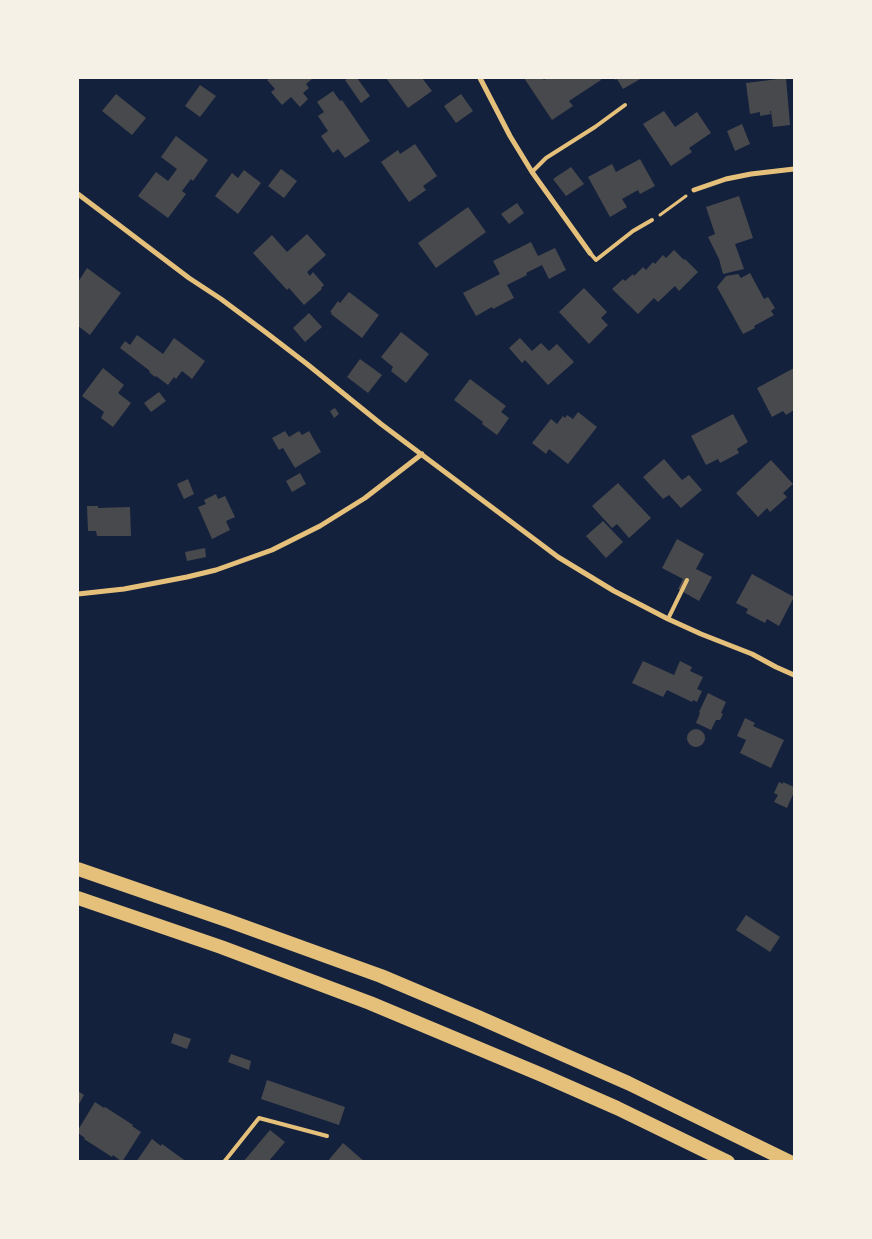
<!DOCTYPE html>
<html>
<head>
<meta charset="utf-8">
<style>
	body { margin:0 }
	#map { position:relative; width:872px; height:1239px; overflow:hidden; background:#14213d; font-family:Ubuntu,sans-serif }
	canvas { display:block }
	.frame { position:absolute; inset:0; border:79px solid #f6f1e7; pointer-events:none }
</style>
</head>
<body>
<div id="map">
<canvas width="872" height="1239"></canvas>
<div class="frame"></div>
</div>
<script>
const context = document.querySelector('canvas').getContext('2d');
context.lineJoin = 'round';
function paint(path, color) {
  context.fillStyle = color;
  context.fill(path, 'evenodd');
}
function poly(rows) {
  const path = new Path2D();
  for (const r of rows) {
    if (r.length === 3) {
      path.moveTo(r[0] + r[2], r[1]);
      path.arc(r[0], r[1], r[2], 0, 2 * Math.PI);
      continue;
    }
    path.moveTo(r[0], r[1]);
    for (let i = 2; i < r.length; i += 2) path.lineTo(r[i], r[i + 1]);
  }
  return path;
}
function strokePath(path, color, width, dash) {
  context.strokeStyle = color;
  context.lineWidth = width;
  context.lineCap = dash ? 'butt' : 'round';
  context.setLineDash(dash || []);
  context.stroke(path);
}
paint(poly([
	[270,78,311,78,312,79,306,84,309,88,303,93,308,99,300,107,291,97,282,105,271,92,275,89,267,80],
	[349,78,357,78,370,96,361,103,345,80],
	[386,78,422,78,432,91,408,108],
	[524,78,542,78,544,80,547,78,600,78,601,80,569,101,573,106,552,120],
	[614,78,642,78,623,89,617,79,615,80],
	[786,78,790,125,773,127,771,111,770,111,771,114,760,116,760,112,750,114,746,83],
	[200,85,216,96,200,117,185,106],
	[333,91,340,101,342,100,370,141,345,158,338,149,333,153,321,136,328,131,318,116,324,112,317,102],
	[116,94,146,118,132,135,102,111],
	[461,94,473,111,456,123,444,106],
	[664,111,675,127,697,112,711,133,689,148,692,152,671,166,643,124],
	[742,124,750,144,735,151,727,131],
	[176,136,208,160,193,181,191,179,182,191,186,194,168,218,138,196,156,172,168,181,177,169,161,157],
	[415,144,437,176,423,186,426,190,409,202,381,162,398,150,400,154],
	[640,159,655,186,640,194,638,190,622,199,627,207,610,217,588,177,612,164,616,172],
	[571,167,584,184,566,196,553,179],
	[281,169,297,181,284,198,268,186],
	[244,170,261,183,238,214,215,196,232,173,238,178],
	[739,196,753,238,735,244,744,269,723,274,719,259,708,237,715,234,706,207],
	[517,203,524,213,509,224,501,214],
	[468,207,486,232,436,268,418,243],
	[307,234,326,255,307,272,310,276,313,272,324,285,321,288,322,289,304,305,289,288,287,290,253,253,272,235,287,252],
	[531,242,538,256,555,248,566,270,549,279,542,265,526,273,527,275,507,285,514,298,493,309,492,307,476,316,463,293,500,274,493,261],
	[674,250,684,260,685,259,698,272,679,291,675,286,658,302,654,298,638,314,612,289,623,279,625,281,633,274,634,276,643,267,646,270,653,262,655,264,663,255,666,258],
	[87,268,121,293,90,335,78,326,78,282],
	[750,273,764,299,768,297,775,308,771,311,774,315,754,326,755,328,743,334,717,287,726,276,738,274,741,278],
	[584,288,607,312,601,318,608,325,589,344,559,312],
	[349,292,379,315,362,338,331,314,332,313,330,312,338,301,340,303],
	[309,313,322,327,305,342,293,328],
	[401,332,429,354,406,383,391,371,393,367,381,357],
	[137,335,163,354,174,338,205,361,192,379,182,371,176,379,174,377,168,385,156,376,155,377,149,372,150,371,120,348,125,341,130,345],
	[520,338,532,351,541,343,549,351,557,344,574,362,548,385,525,360,522,363,509,348],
	[360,359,382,375,368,393,347,377],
	[103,368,124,385,118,393,131,403,113,427,101,418,104,412,82,396],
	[794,368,794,410,786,415,783,411,772,417,757,388],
	[470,379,506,406,501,412,509,418,497,435,482,424,483,422,454,400],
	[159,392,166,401,151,412,144,403],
	[335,408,339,414,334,418,330,411],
	[578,412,597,427,568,464,549,449,546,454,532,443,551,419,557,424,563,416,565,418,567,415,573,419],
	[733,414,748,442,737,449,739,453,720,463,718,459,706,465,691,436],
	[285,431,289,437,299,431,302,435,309,431,321,452,295,468,283,448,279,450,272,438],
	[664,459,682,480,689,475,702,490,681,508,669,495,663,499,643,477],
	[771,460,793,484,783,493,787,497,778,505,770,512,767,508,758,517,736,493],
	[300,473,306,484,292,492,286,481],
	[188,479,194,494,184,499,177,484],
	[618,483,651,518,629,538,617,524,612,528,592,506],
	[216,494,218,499,225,496,235,517,226,521,230,530,212,539,198,507,206,504,204,500],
	[87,506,98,506,98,508,130,507,131,536,97,536,96,531,88,531],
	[603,521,623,542,606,558,586,536],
	[677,539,704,554,696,569,712,577,699,601,678,589,683,579,662,568],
	[205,548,206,557,187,561,185,552],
	[752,574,794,597,779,626,767,619,765,623,746,613,748,609,736,603],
	[643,661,674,675,680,661,692,667,690,671,703,677,697,689,702,691,697,702,693,700,692,702,667,690,663,697,632,683],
	[708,693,726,702,721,713,723,714,720,720,716,720,711,730,696,723,700,713,699,712],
	[745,718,755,723,753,726,784,740,771,768,740,753,746,740,737,736],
	[696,738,9],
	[779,782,783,784,783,782,794,787,794,792,787,808,774,802,778,795,774,793],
	[746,915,780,937,770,952,736,930],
	[174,1033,191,1039,187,1049,171,1043],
	[231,1054,251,1061,249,1070,228,1062],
	[267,1080,345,1107,339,1125,261,1099],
	[78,1091,84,1095,78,1106],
	[95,1102,104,1108,105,1107,133,1125,132,1126,141,1132,122,1162,113,1155,112,1157,84,1139,85,1138,78,1133,78,1130],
	[270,1130,285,1142,268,1162,243,1162],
	[152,1139,161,1146,162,1144,187,1162,136,1162],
	[343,1143,365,1162,327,1162]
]), '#48494c');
strokePath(poly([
	[660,215,686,196]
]), '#e5c07b', 3);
strokePath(poly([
	[532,172,546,158,595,127,625,105],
	[590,253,596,260,633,231,652,220],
	[668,619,687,580],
	[224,1162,259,1118,327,1136]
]), '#e5c07b', 4);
strokePath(poly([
	[480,78,510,136,532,172,590,253],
	[694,190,726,179,751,174,794,169],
	[78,194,189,278,221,299,264,331,307,364,381,424,558,557,614,591,668,619,701,634,752,654,776,667,794,675],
	[78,594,124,589,187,577,216,570,272,550,320,526,365,498,422,454]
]), '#e5c07b', 5);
strokePath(poly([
	[78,869,229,921,381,976,478,1017,628,1083,790,1162],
	[78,898,221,947,370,1003,542,1075,617,1108,728,1162]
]), '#e5c07b', 14);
</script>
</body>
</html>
